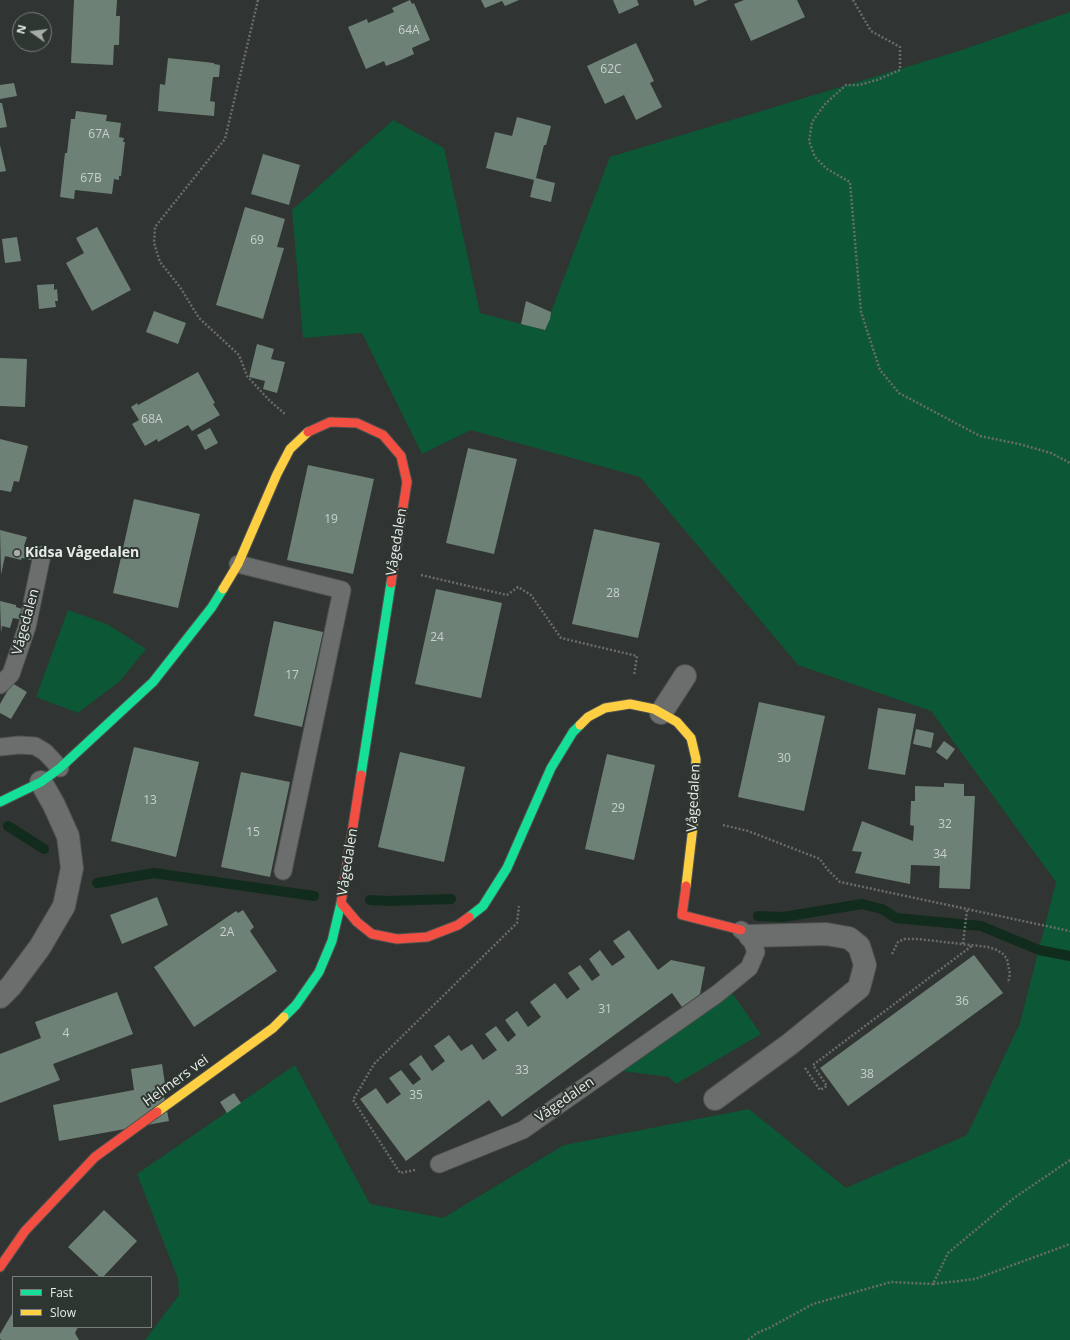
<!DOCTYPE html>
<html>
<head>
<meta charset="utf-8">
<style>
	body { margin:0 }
	#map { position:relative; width:1070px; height:1340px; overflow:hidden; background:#303432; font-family:"Open Sans",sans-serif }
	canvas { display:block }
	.legend { position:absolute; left:12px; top:1276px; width:140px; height:52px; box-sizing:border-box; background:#2e3631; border:1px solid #787f7b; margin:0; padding:5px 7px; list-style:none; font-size:12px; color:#e7ece9 }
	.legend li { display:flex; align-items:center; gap:8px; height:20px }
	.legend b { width:20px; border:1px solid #787f7b }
	.north { position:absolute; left:12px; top:12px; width:40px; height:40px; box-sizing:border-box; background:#2e3631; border:1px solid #787f7b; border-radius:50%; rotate:284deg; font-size:11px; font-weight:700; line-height:16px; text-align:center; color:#e7ece9 }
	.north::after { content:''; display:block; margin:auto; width:14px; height:18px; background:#a7aca9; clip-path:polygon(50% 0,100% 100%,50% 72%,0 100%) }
</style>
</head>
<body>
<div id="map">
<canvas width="1070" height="1340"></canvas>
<ul class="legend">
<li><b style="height:5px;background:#16e098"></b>Fast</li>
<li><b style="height:5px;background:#ffcf43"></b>Slow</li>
</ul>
<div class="north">N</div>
</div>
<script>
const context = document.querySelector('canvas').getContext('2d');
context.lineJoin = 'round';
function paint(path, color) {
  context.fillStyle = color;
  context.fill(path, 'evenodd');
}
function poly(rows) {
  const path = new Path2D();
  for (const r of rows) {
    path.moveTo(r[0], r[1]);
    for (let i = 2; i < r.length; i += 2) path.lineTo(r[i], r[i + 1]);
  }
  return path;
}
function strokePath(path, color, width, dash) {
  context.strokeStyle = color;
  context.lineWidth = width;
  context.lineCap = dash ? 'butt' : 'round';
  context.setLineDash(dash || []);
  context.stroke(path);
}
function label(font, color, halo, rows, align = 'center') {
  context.font = font + ' "Open Sans",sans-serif';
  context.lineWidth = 4;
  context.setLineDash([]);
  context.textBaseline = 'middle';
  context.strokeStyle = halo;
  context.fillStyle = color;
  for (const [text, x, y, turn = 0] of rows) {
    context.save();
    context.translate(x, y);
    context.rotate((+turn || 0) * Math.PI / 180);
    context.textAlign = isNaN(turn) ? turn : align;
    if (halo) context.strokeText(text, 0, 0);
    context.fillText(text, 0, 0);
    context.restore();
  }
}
paint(poly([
	[1070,12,1070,1340,145,1340,179,1295,178,1279,137,1174,295,1065,370,1204,443,1218,564,1145,749,1109,846,1188,967,1135,1020,1023,1056,882,931,711,798,665,640,477,471,430,422,454,362,333,303,338,292,210,393,120,444,148,480,313,544,330,610,157,959,51],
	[68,610,107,624,146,649,120,681,78,713,36,697],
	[732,993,761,1034,676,1084,669,1077,622,1071]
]), '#0c5735');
strokePath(poly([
	[8,826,44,849],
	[97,883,154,873,314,896],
	[370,900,388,901,451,899],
	[758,916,783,917,862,904,882,909,896,918,981,926,1039,950,1070,956]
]), '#112c1c', 10);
paint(poly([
	[74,0,117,0,116,16,120,16,119,45,114,45,113,65,71,63],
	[410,0,412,4,414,3,430,40,412,48,414,54,401,60,386,66,384,61,366,69,348,27,367,19,368,23,394,12,392,8],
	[481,0,519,0,505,6,502,1,485,8],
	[613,0,637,0,639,5,619,14],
	[693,0,708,0,695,6],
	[744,0,797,0,805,17,751,41,734,4],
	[636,43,654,81,650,83,662,107,636,120,624,95,605,104,587,66],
	[168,58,214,63,214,64,220,65,219,77,213,77,210,101,215,102,214,116,158,111,160,84,165,85],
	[14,83,17,96,0,99,0,85],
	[0,103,2,103,7,127,0,128],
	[76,111,107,115,106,121,121,123,119,137,124,138,123,142,125,142,121,176,119,176,119,180,114,179,112,194,75,190,74,199,60,197,65,153,67,153,71,119,75,119],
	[517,117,551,126,546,145,544,145,536,178,555,183,551,202,530,197,534,180,486,168,495,132,512,136],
	[0,145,6,171,0,172],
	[263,154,300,165,289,205,251,194],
	[245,207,285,219,277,247,284,248,263,319,216,305],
	[97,227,131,290,92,311,66,263,84,253,76,238],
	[17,237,21,261,5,263,2,239],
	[54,284,54,290,57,289,58,301,55,301,56,307,39,309,37,285],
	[526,301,551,312,550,319,545,330,521,324],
	[154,311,186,323,178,344,146,332],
	[257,344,274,349,271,359,285,362,277,393,263,389,265,381,249,377],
	[0,358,27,359,25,407,0,406],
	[198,372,215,403,213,404,220,415,192,431,188,425,158,442,157,439,145,446,132,424,139,420,131,407,137,403,138,405],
	[210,428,218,443,205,450,197,435],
	[0,439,28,446,19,482,14,481,11,492,0,490],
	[468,448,517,459,494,554,446,543],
	[308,465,374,479,353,574,287,560],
	[134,499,200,514,178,608,113,593],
	[594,529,660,543,638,638,572,624],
	[0,530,27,537,24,546,34,549,31,560,22,558,21,560,5,556,1,575],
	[436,589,502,603,481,698,415,684],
	[0,601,16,605,16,607,25,610,23,620,13,618,10,628,2,626,1,633],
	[274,621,323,632,302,727,254,716],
	[12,683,27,692,11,719,0,713,0,704],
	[759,702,825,716,804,811,738,797],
	[878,708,916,714,905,775,868,769],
	[916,729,934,733,931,748,913,744],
	[944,741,955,749,947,760,936,752],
	[134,747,199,762,176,857,111,841],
	[400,752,465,767,444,862,378,847],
	[607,754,655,765,634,860,585,849],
	[241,772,290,782,270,877,221,867],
	[944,783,964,784,964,796,975,796,970,889,939,888,940,866,911,865,910,884,855,873,862,852,852,851,862,821,913,841,914,826,910,825,911,801,915,801,915,786,944,787],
	[157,897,168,925,122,944,110,915],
	[243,910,254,927,250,931,277,971,194,1027,154,967,236,911,238,913],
	[629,930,658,970,671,960,705,967,700,994,682,1007,672,993,502,1117,489,1100,406,1161,360,1099,376,1088,387,1104,401,1094,389,1078,401,1070,413,1085,421,1079,409,1064,421,1055,432,1071,445,1061,434,1046,449,1035,461,1051,472,1044,483,1060,497,1050,485,1034,496,1026,508,1042,516,1035,505,1020,517,1011,528,1027,541,1017,530,1002,555,983,567,999,580,989,568,973,580,965,592,981,600,975,589,959,600,950,612,966,625,957,613,941],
	[974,955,1003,993,848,1106,820,1068],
	[117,992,133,1034,53,1064,60,1080,0,1103,0,1054,41,1038,35,1022],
	[162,1064,165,1084,162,1085,169,1121,59,1141,53,1105,134,1090,131,1069],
	[234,1093,241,1103,227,1113,220,1102],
	[104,1210,137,1241,103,1277,100,1277,68,1247],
	[13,1312,13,1327,78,1327,75,1333,79,1340,2,1340,0,1339,0,1334]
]), '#6e8176');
const lane = poly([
	[238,564,342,590,283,871],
	[0,685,11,674,27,627,42,555],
	[0,747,19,745,35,746,45,752,60,768],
	[439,1164,523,1130,717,994,749,968,756,952,750,936,741,930]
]);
const street = poly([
	[661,713,685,676],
	[0,997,11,986,40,947,64,906,72,868,68,836,54,805,41,782],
	[715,1099,790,1044,859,988,865,965,859,946,849,938,826,934,750,936]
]);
const fast = poly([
	[361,775,391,583],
	[0,802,41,782,60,768,153,682,212,607,223,589],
	[469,917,483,906,507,868,551,768,573,732,580,725],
	[284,1017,296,1005,319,972,332,941,341,903]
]);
const slow = poly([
	[223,589,238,564,277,474,290,449,308,432],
	[580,725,588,717,605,708,630,704,654,709,677,722,691,738,696,759,694,818,686,886],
	[157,1112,273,1028,284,1017]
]);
const jam = poly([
	[308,432,330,422,357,423,383,435,401,456,407,482,391,583],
	[361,775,341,903,357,922,372,934,397,939,427,937,458,925,469,917],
	[686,886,682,915,741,930],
	[0,1267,25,1231,95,1157,157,1112]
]);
strokePath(lane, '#4e524f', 19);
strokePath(street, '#4e524f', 24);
strokePath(fast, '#4e524f', 11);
strokePath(slow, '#4e524f', 11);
strokePath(jam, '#4e524f', 11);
strokePath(poly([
	[258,0,225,139,155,227,154,243,160,262,180,287,199,318,239,355,247,376,269,400,285,414],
	[853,0,871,31,900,47,900,70,877,80,859,85,846,85,825,104,812,122,809,141,815,157,827,169,850,182,861,312,880,370,899,393,980,436,1019,444,1051,453,1070,463],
	[421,575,507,595,518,587,531,595,561,638,637,656,634,676],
	[723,825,748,831,820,859,827,869,840,882,1070,931],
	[963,944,967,910],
	[892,954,898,942,904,939,918,939,988,947,997,950,1003,954,1007,959,1010,974,1008,983],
	[805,1068,820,1090,827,1086,813,1065,973,945],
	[1070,1160,1014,1198,948,1253,933,1284,975,1279,1070,1244],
	[415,1170,400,1173,353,1100,374,1064,517,923,519,906],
	[748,1340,757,1333,769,1328,813,1304,891,1282,933,1284]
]), '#696c6a', 2.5, [2, 2]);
strokePath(lane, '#6b6e6c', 17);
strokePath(street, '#6b6e6c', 22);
strokePath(fast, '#16e098', 9);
strokePath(slow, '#ffcf43', 9);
strokePath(jam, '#f24e42', 9);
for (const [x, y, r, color] of [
	[17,553,4,"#a7aca9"]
]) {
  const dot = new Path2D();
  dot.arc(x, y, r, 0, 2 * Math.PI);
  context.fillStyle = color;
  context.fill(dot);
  strokePath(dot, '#2e3631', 1.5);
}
label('12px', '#c9d1cc', null, [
	["64A",409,31],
	["62C",611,70],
	["67A",99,135],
	["67B",91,179],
	["69",257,241],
	["68A",152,420],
	["19",331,520],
	["28",613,594],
	["24",437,638],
	["17",292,676],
	["30",784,759],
	["13",150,801],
	["29",618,809],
	["32",945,825],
	["15",253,833],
	["34",940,855],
	["2A",227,933],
	["36",962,1002],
	["31",605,1010],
	["4",66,1034],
	["33",522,1071],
	["38",867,1075],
	["35",416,1096]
]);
label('14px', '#e7ece9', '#2e3631', [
	["Vågedalen",397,542,-81],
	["Vågedalen",26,622,-75],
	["Vågedalen",694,798,-87],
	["Vågedalen",348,862,-81],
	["Helmers vei",176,1081,-36],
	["Vågedalen",565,1100,-35]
]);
label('bold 14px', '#e7ece9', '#2e3631', [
	["Kidsa Vågedalen",25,553]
], 'left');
</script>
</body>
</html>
